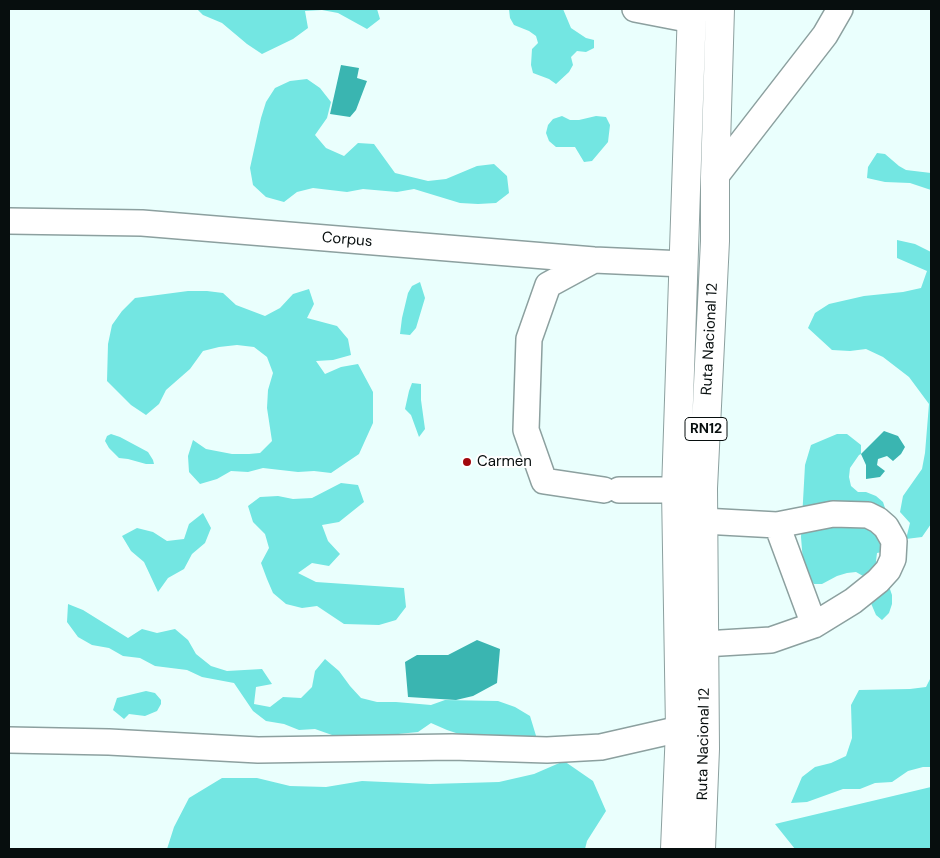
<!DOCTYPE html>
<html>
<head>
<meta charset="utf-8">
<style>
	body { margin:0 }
	#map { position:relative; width:940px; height:858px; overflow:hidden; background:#eafffd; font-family:"DM Sans",sans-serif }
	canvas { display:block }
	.frame { position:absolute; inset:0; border:10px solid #070e0e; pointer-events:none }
</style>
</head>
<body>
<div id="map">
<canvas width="940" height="858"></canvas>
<div class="frame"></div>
</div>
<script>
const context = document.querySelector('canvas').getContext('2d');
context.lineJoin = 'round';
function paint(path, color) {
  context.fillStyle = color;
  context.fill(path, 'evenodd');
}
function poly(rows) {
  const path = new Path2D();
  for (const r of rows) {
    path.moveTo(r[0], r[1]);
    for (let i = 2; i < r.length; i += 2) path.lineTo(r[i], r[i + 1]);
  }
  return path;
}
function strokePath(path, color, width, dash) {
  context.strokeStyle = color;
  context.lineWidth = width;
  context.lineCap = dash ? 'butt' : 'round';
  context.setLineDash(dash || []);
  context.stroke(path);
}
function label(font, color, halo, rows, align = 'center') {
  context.font = font + ' "DM Sans",sans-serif';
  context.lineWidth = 4;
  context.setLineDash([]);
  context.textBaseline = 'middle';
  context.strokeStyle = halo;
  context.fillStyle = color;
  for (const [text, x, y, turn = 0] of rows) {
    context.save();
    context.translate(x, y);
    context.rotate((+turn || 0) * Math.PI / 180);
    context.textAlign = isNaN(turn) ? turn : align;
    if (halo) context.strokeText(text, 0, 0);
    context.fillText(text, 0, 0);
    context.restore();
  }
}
paint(poly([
	[197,9,377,9,380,19,367,29,338,13,322,10,305,11,308,28,293,39,262,54,247,44,222,23,203,15],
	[509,9,563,9,571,28,586,38,594,40,594,48,586,52,577,51,571,57,573,65,569,72,556,84,549,79,533,73,531,65,532,49,538,43,536,36,529,31,514,25,510,18],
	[307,79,320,88,331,102,327,118,315,135,326,148,344,156,358,143,374,144,395,173,428,181,446,179,477,166,494,164,507,176,509,193,496,203,478,204,460,203,414,189,397,192,363,189,347,192,313,188,297,192,284,202,266,197,253,185,250,168,261,118,266,102,275,88,290,81],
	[562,116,570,120,579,120,596,116,606,117,610,125,608,142,592,161,584,162,575,147,556,147,549,141,546,133,548,125,553,119],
	[877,153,885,154,899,166,906,170,931,173,931,190,910,183,885,182,867,178,868,167],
	[897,240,915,244,931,252,931,524,922,537,906,539,910,523,900,512,903,496,922,469,925,453,929,404,909,377,883,357,866,349,850,351,832,350,808,328,815,313,829,304,864,296,903,292,921,288,927,271,897,258],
	[420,282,425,298,416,328,410,335,400,334,402,318,408,293,412,286],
	[309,289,314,304,307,318,337,326,348,339,351,355,333,360,316,361,325,374,341,367,358,364,373,392,373,423,359,454,331,473,314,471,298,472,263,468,248,472,231,471,217,479,200,484,189,472,188,456,193,440,206,449,232,454,249,454,260,453,272,441,267,408,268,390,273,373,267,357,254,347,237,345,219,347,203,351,190,369,166,390,159,404,146,415,131,405,107,381,108,344,112,325,122,311,135,298,188,291,207,291,223,293,236,305,265,316,280,308,293,294],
	[412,383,421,384,421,400,425,429,419,437,411,415,405,409,409,391],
	[111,434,120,437,148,452,153,460,154,464,146,464,128,459,119,458,109,448,105,441,107,436],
	[837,434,847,434,861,445,861,454,859,455,850,468,849,477,851,486,858,492,866,492,876,496,883,502,886,511,888,551,877,553,876,561,883,569,892,595,892,604,889,613,882,620,876,615,870,601,869,582,863,576,856,572,847,573,837,576,822,584,814,584,809,577,803,562,801,537,805,465,811,445],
	[341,483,358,485,364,502,339,522,322,525,328,541,340,554,329,566,312,563,298,573,316,582,404,588,406,607,396,620,379,625,344,624,317,606,302,608,286,604,273,593,267,579,261,563,269,548,265,534,253,522,248,506,260,497,278,496,293,499,312,498],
	[203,513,211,528,205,543,192,554,184,569,168,578,158,592,144,562,131,551,122,536,137,528,153,532,167,541,184,539,189,524],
	[68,604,83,610,128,638,142,629,157,633,175,629,188,640,196,654,211,666,227,671,262,669,272,684,256,687,254,704,270,707,283,697,301,698,312,687,315,671,325,659,339,671,350,686,361,698,377,702,396,702,431,705,445,700,498,701,515,707,530,716,537,739,478,734,462,735,447,730,431,723,418,732,349,739,332,735,315,729,299,730,284,724,266,721,253,711,234,683,202,677,187,670,155,666,140,658,123,656,109,648,92,645,78,637,67,622],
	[931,677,931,767,923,767,908,771,892,782,875,783,860,789,843,789,807,802,791,803,802,777,815,767,831,763,846,756,852,738,851,705,859,690,910,689,926,687],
	[146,691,155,693,161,700,161,704,157,711,145,716,129,714,124,719,113,710,117,698],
	[564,761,593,781,606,811,587,841,585,849,167,849,174,827,189,798,222,778,257,778,290,786,326,787,362,781,430,784,465,783,499,782,534,774],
	[931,787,931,849,795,849,775,824]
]), '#73e6e2');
paint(poly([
	[341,65,359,68,357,78,367,81,356,110,350,117,330,114],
	[884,431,898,436,905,447,901,454,893,461,887,456,878,459,877,465,885,471,880,477,866,479,866,465,861,454],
	[477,640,500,649,497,683,473,696,456,700,408,697,405,662,417,655,448,655]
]), '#3ab5b1');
const minor = poly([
	[635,9,692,20],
	[715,177,825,35,840,9],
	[9,221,142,223,594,260,684,264],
	[594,260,548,285,529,339,526,430,544,481,604,490],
	[619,490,676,490],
	[703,521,777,525,833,514,868,515,878,520,886,527,894,541,893,559,888,570,878,581,853,601,814,625,771,640,704,644],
	[777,525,814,625],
	[9,740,109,742,258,750,452,747,547,750,601,747,680,729]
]);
const highway = poly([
	[675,849,680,729,676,490,692,9],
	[701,849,705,749,703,488,715,241,715,177,720,9]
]);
strokePath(minor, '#8ca09f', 28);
strokePath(highway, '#8ca09f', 30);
strokePath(minor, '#fff', 25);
strokePath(highway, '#fff', 28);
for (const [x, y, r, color] of [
	[467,462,5,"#a2080d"]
]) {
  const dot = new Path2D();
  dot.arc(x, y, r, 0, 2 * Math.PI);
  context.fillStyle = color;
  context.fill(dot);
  strokePath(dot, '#fff', 2);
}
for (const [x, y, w] of [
	[706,429,42]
]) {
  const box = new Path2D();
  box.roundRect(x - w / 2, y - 11.5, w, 23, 4);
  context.fillStyle = '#fff';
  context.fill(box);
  strokePath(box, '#070e0e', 1);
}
label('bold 14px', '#070e0e', null, [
	["RN12",706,429]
]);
label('15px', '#070e0e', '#fff', [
	["Corpus",347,240,5],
	["Ruta Nacional 12",710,339,-87],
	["Ruta Nacional 12",704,744,-89]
]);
label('15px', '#070e0e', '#fff', [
	["Carmen",477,462]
], 'left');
</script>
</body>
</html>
